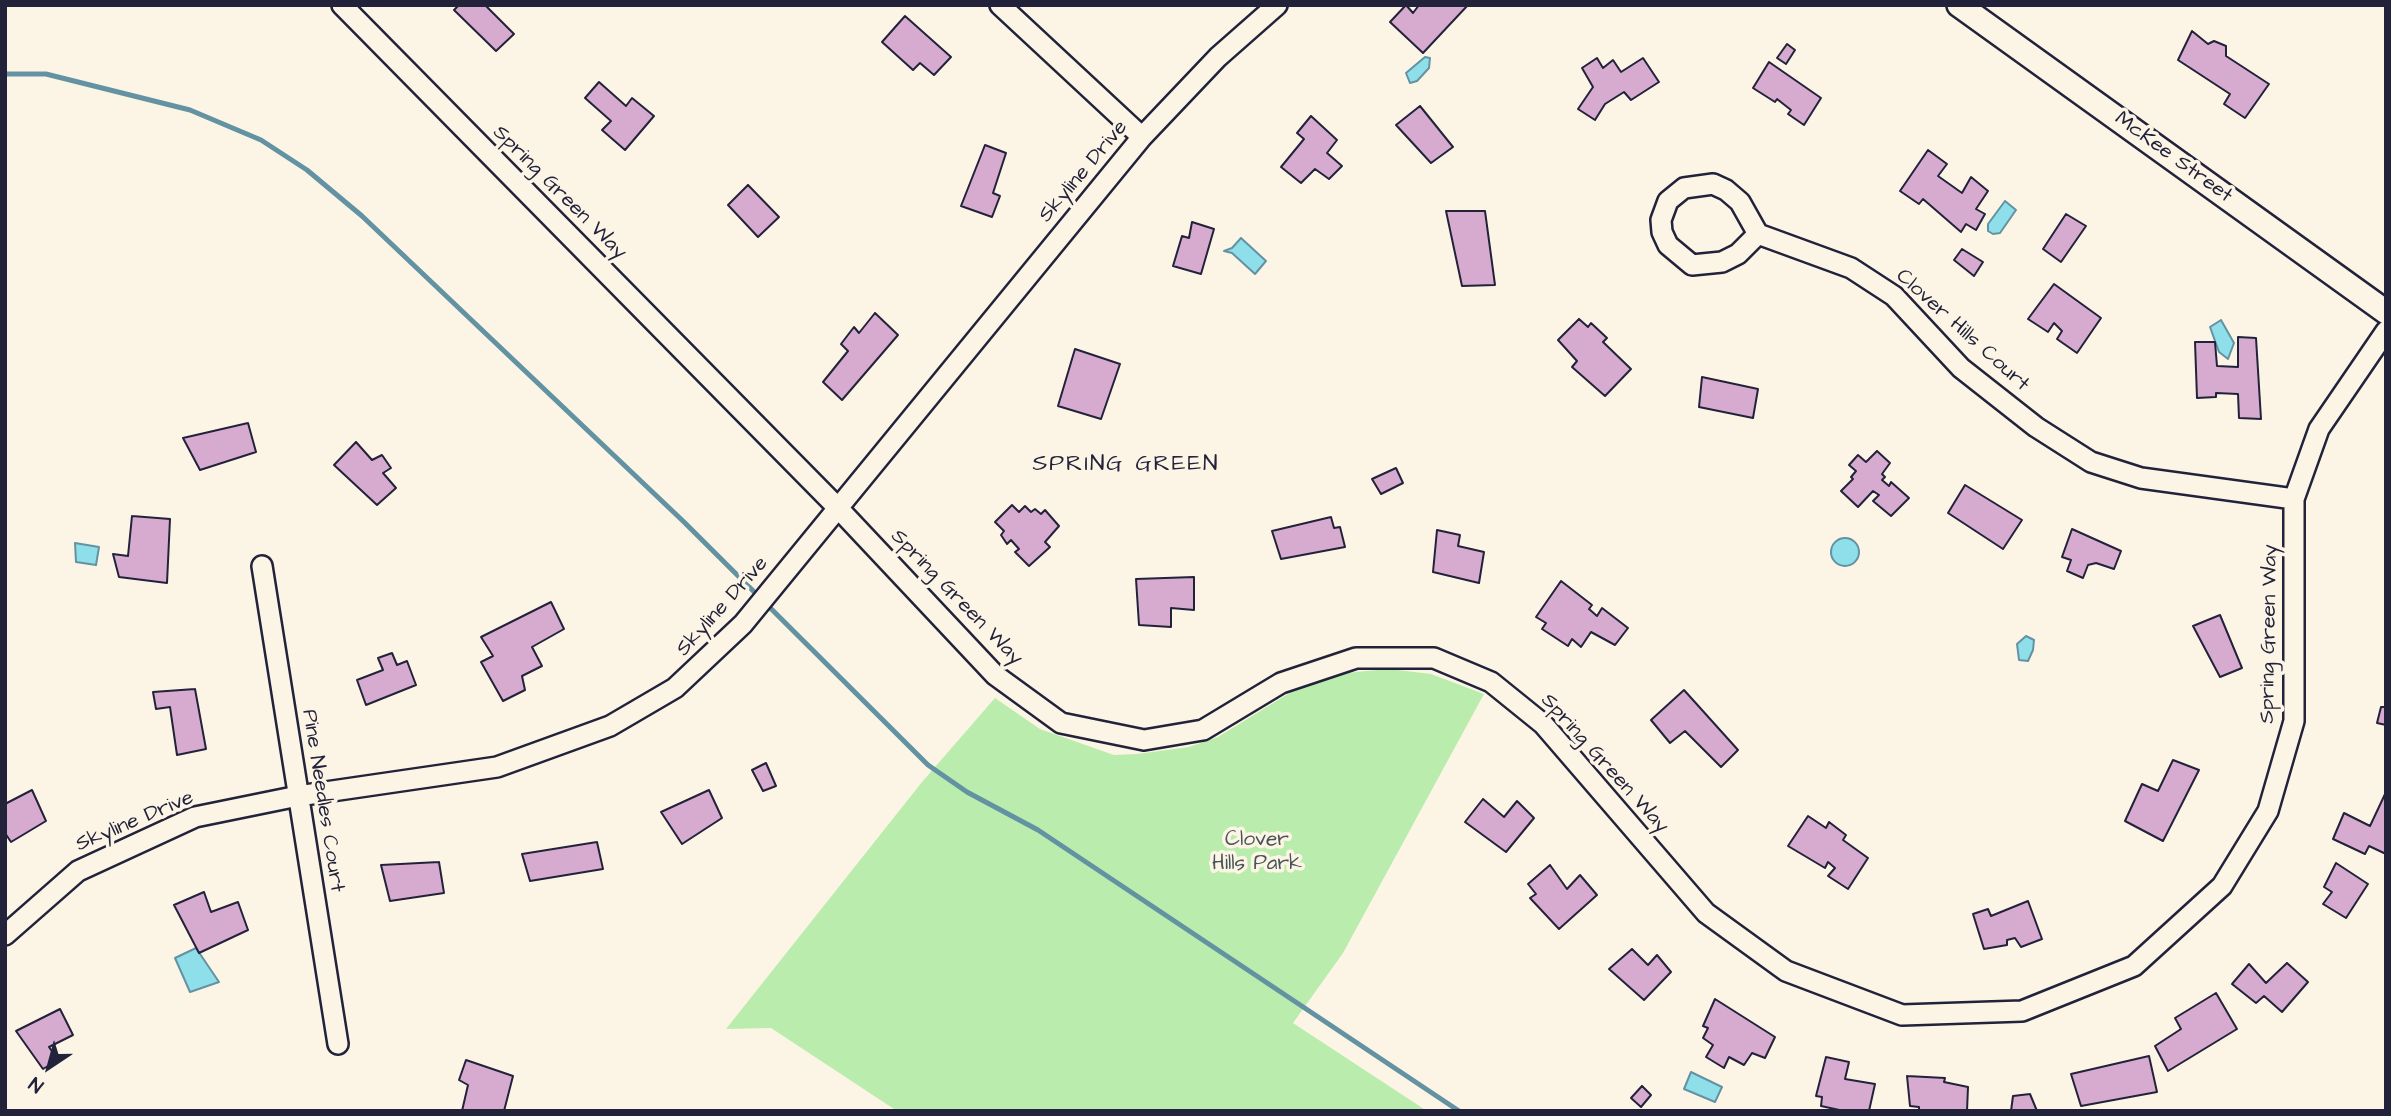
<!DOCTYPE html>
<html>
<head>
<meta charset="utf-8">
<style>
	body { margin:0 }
	#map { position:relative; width:2391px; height:1116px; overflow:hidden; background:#fcf5e5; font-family:"Architects Daughter",sans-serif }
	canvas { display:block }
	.frame { position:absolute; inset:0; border:7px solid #22223b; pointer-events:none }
	.north { position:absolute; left:14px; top:1032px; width:70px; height:70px; -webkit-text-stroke:5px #fcf5e5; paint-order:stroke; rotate:216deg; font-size:19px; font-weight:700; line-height:28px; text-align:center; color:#22223b }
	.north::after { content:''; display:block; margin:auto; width:24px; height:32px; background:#22223b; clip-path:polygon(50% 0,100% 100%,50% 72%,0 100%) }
</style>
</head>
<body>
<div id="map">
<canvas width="2391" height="1116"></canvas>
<div class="frame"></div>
<div class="north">N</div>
</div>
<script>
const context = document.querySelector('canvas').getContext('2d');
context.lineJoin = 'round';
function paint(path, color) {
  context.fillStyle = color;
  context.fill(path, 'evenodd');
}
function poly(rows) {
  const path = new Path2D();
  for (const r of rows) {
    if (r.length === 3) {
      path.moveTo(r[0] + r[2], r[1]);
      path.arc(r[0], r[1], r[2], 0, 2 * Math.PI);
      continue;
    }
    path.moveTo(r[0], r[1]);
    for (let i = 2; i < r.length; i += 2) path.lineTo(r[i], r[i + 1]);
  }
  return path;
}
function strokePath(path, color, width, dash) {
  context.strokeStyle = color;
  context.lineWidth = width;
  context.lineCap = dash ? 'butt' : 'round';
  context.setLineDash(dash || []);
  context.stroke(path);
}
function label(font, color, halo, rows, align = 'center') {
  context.font = font + ' "Architects Daughter",sans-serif';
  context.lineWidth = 7;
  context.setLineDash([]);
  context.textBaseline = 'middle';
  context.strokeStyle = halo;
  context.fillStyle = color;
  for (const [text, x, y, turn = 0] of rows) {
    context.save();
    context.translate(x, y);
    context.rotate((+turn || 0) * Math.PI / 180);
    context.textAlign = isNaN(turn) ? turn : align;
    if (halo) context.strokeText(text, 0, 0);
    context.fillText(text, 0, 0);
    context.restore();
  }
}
paint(poly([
	[1389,669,1431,674,1484,694,1343,953,1293,1023,1427,1111,897,1111,771,1028,726,1029,922,782,995,698,1040,729,1114,755,1137,754,1189,747,1218,737,1291,692,1312,684,1345,673]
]), '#baedad');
const water = poly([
	[1425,57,1430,58,1429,68,1417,81,1410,83,1406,73,1425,57],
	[2005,201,2016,210,2000,233,1993,234,1988,231,1988,224,2005,201],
	[1241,238,1266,261,1255,274,1232,253,1224,251,1232,248,1241,238],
	[2221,320,2234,343,2228,359,2219,352,2210,327,2221,320],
	[1845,552,14],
	[75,543,99,547,96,565,76,562,75,543],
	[2026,636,2034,640,2033,650,2028,661,2019,660,2017,644,2026,636],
	[196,948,219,982,190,992,175,958,196,948],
	[1691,1072,1722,1087,1715,1102,1684,1089,1691,1072]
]);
paint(water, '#8edfe9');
strokePath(water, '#6393a3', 2);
strokePath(poly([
	[5,74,46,74,190,110,261,140,307,170,362,216,684,522,928,765,967,792,1038,830,1459,1111]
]), '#6393a3', 5);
const building = poly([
	[459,5,485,5,514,34,496,51,454,10,459,5],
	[1406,5,1413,13,1419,5,1468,5,1423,53,1390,22,1406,5],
	[905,16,951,57,934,75,920,63,913,70,882,42,905,16],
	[2192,31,2208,44,2214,41,2226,46,2226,56,2269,84,2245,118,2224,104,2230,94,2178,60,2192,31],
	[1787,44,1795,50,1786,64,1777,58,1787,44],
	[1597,58,1603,68,1613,60,1621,72,1643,58,1659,82,1631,100,1624,92,1605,104,1595,120,1578,109,1593,87,1582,68,1597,58],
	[1769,62,1821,98,1804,125,1788,114,1791,110,1777,99,1775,102,1753,88,1769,62],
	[599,82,626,106,632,98,654,116,625,150,602,130,611,121,585,98,599,82],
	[1420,106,1453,147,1431,163,1396,125,1420,106],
	[1311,116,1337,140,1327,153,1342,166,1329,179,1315,169,1301,183,1281,167,1304,139,1297,133,1311,116],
	[985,145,1006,153,993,193,1000,196,992,217,961,206,985,145],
	[1928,150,1947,164,1938,176,1962,193,1971,177,1988,191,1976,209,1985,214,1976,230,1966,224,1961,232,1923,199,1919,204,1900,191,1928,150],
	[748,185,779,217,758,237,728,205,748,185],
	[1446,211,1485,211,1495,285,1462,286,1446,211],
	[2066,214,2086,226,2061,262,2043,249,2066,214],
	[1192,222,1214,229,1201,274,1173,266,1182,236,1189,238,1192,222],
	[1962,249,1983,262,1974,276,1954,260,1962,249],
	[2054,284,2101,318,2077,353,2057,339,2062,331,2054,323,2048,332,2028,319,2054,284],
	[875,313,898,335,842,400,823,382,848,351,841,344,854,327,859,333,875,313],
	[1579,319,1588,327,1591,323,1607,338,1603,342,1631,369,1605,396,1572,367,1577,361,1558,340,1579,319],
	[2238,337,2256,338,2261,419,2239,418,2238,394,2216,393,2216,397,2197,398,2195,342,2215,342,2217,366,2238,367,2238,337],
	[1075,349,1120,364,1101,419,1058,406,1075,349],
	[1702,377,1758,389,1753,418,1699,407,1702,377],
	[248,423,256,452,200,470,183,438,248,423],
	[356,442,372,460,382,455,391,468,383,473,396,488,377,505,334,465,356,442],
	[1877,451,1890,463,1882,474,1885,477,1882,480,1889,486,1891,482,1909,498,1891,516,1873,501,1879,495,1873,491,1858,507,1841,491,1853,479,1851,477,1856,471,1849,465,1858,455,1866,462,1877,451],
	[1396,468,1403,483,1381,494,1372,479,1396,468],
	[1965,485,2022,520,2003,549,1948,513,1965,485],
	[1012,505,1019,512,1025,506,1031,512,1035,509,1041,514,1045,510,1059,526,1045,542,1050,547,1029,566,1015,552,1019,549,1011,540,1007,544,1001,535,1004,531,995,522,1012,505],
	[132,516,170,519,167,583,119,577,113,554,128,556,132,516],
	[1331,517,1334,528,1340,527,1345,547,1281,559,1272,531,1331,517],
	[2072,529,2121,551,2114,569,2096,563,2088,565,2083,578,2067,571,2071,560,2062,557,2072,529],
	[1437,530,1460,535,1458,546,1484,552,1479,583,1433,572,1437,530],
	[1194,577,1194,610,1171,608,1171,627,1139,625,1136,579,1194,577],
	[1561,581,1592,605,1589,609,1597,616,1602,608,1628,628,1615,645,1591,632,1581,647,1572,639,1568,646,1542,629,1546,623,1536,617,1561,581],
	[551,602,564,629,532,647,542,666,522,676,525,690,503,701,481,662,493,656,481,637,551,602],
	[2220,615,2242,668,2220,677,2193,626,2220,615],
	[392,653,397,665,407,661,416,685,366,705,357,680,383,670,378,658,392,653],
	[195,689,206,749,177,755,170,707,156,709,153,692,195,689],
	[1684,690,1738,750,1721,767,1685,731,1670,743,1651,720,1684,690],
	[2381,707,2386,707,2386,725,2377,723,2381,707],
	[2173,760,2199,770,2163,841,2125,821,2142,784,2158,791,2173,760],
	[766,763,776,786,763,791,752,770,766,763],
	[32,790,46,821,11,842,5,833,5,804,32,790],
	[709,790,722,818,682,844,661,812,709,790],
	[2386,792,2386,854,2369,846,2365,854,2333,839,2344,813,2370,826,2386,792],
	[1483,799,1504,817,1517,801,1534,818,1506,852,1465,822,1483,799],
	[1808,816,1826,828,1829,822,1846,835,1843,840,1868,858,1848,889,1828,876,1835,868,1828,862,1825,868,1788,846,1808,816],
	[597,842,603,869,530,881,522,854,597,842],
	[439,862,444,893,390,901,381,865,439,862],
	[2336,863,2368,884,2346,918,2323,904,2332,892,2324,887,2336,863],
	[1550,865,1567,889,1580,875,1597,895,1559,929,1530,898,1536,894,1528,884,1550,865],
	[204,892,211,912,238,902,248,930,199,953,174,905,204,892],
	[2028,901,2042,939,2021,947,2015,938,2007,940,2007,945,1984,949,1973,914,1988,909,1991,916,2028,901],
	[1632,949,1648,965,1657,955,1671,972,1644,1000,1609,969,1632,949],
	[2287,963,2308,982,2282,1012,2264,996,2256,1003,2232,984,2249,964,2266,983,2287,963],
	[2216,993,2237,1029,2168,1071,2155,1046,2181,1029,2175,1018,2216,993],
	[1715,999,1775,1037,1765,1058,1752,1053,1744,1065,1729,1057,1724,1068,1706,1057,1713,1045,1703,1038,1708,1028,1703,1026,1715,999],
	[60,1009,73,1035,49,1047,58,1060,43,1069,16,1031,60,1009],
	[2149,1056,2157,1092,2081,1106,2071,1074,2149,1056],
	[1826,1057,1849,1062,1845,1079,1875,1084,1869,1111,1844,1111,1821,1106,1822,1097,1816,1096,1826,1057],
	[466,1060,513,1076,504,1111,462,1111,468,1085,459,1080,466,1060],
	[1907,1076,1945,1078,1944,1082,1968,1087,1967,1111,1919,1111,1919,1107,1910,1106,1907,1076],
	[1642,1086,1651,1095,1641,1107,1631,1098,1642,1086],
	[2030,1094,2037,1111,2011,1111,2013,1096,2030,1094]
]);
paint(building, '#d7abcf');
strokePath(building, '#22223b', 2);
const minor = poly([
	[342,5,838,508,995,675,1061,723,1144,740,1203,730,1281,683,1356,658,1434,658,1491,682,1543,724,1706,913,1786,971,1902,1015,2022,1011,2134,966,2222,886,2268,811,2294,721,2294,499,2319,429,2386,331],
	[1000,5,1142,137],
	[1758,234,1738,254,1722,262,1692,265,1668,245,1662,232,1661,220,1668,201,1684,188,1713,184,1726,190,1740,202,1758,234,1851,268,1894,296,1961,368,2036,427,2091,462,2141,478,2294,499],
	[262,566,338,1044],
	[5,935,78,871,195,817,298,796,497,767,610,726,675,688,743,624,1142,137,1218,57,1277,5]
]);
const tertiary = poly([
	[1959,5,2386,312]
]);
strokePath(minor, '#22223b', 24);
strokePath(tertiary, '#22223b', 28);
strokePath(minor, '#fcf5e5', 19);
strokePath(tertiary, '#fcf5e5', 23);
label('21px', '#22223b', '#fcf5e5', [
	["McKee Street",2173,158,36],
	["Skyline Drive",1084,172,-50],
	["Spring Green Way",559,193,45],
	["Clover Hills Court",1962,331,42],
	["Spring Green Way",956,598,46],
	["Skyline Drive",723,607,-48],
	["Spring Green Way",2270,634,-89],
	["Spring Green Way",1604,764,48],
	["Pine Needles Court",322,801,81],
	["Skyline Drive",135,822,-23]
]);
label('21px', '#485558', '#fcf5e5', [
	["Clover",1257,841],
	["Hills Park",1257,865]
]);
context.letterSpacing = '2px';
label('23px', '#22223b', '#fcf5e5', [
	["SPRING GREEN",1126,465]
]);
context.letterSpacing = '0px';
</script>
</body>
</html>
